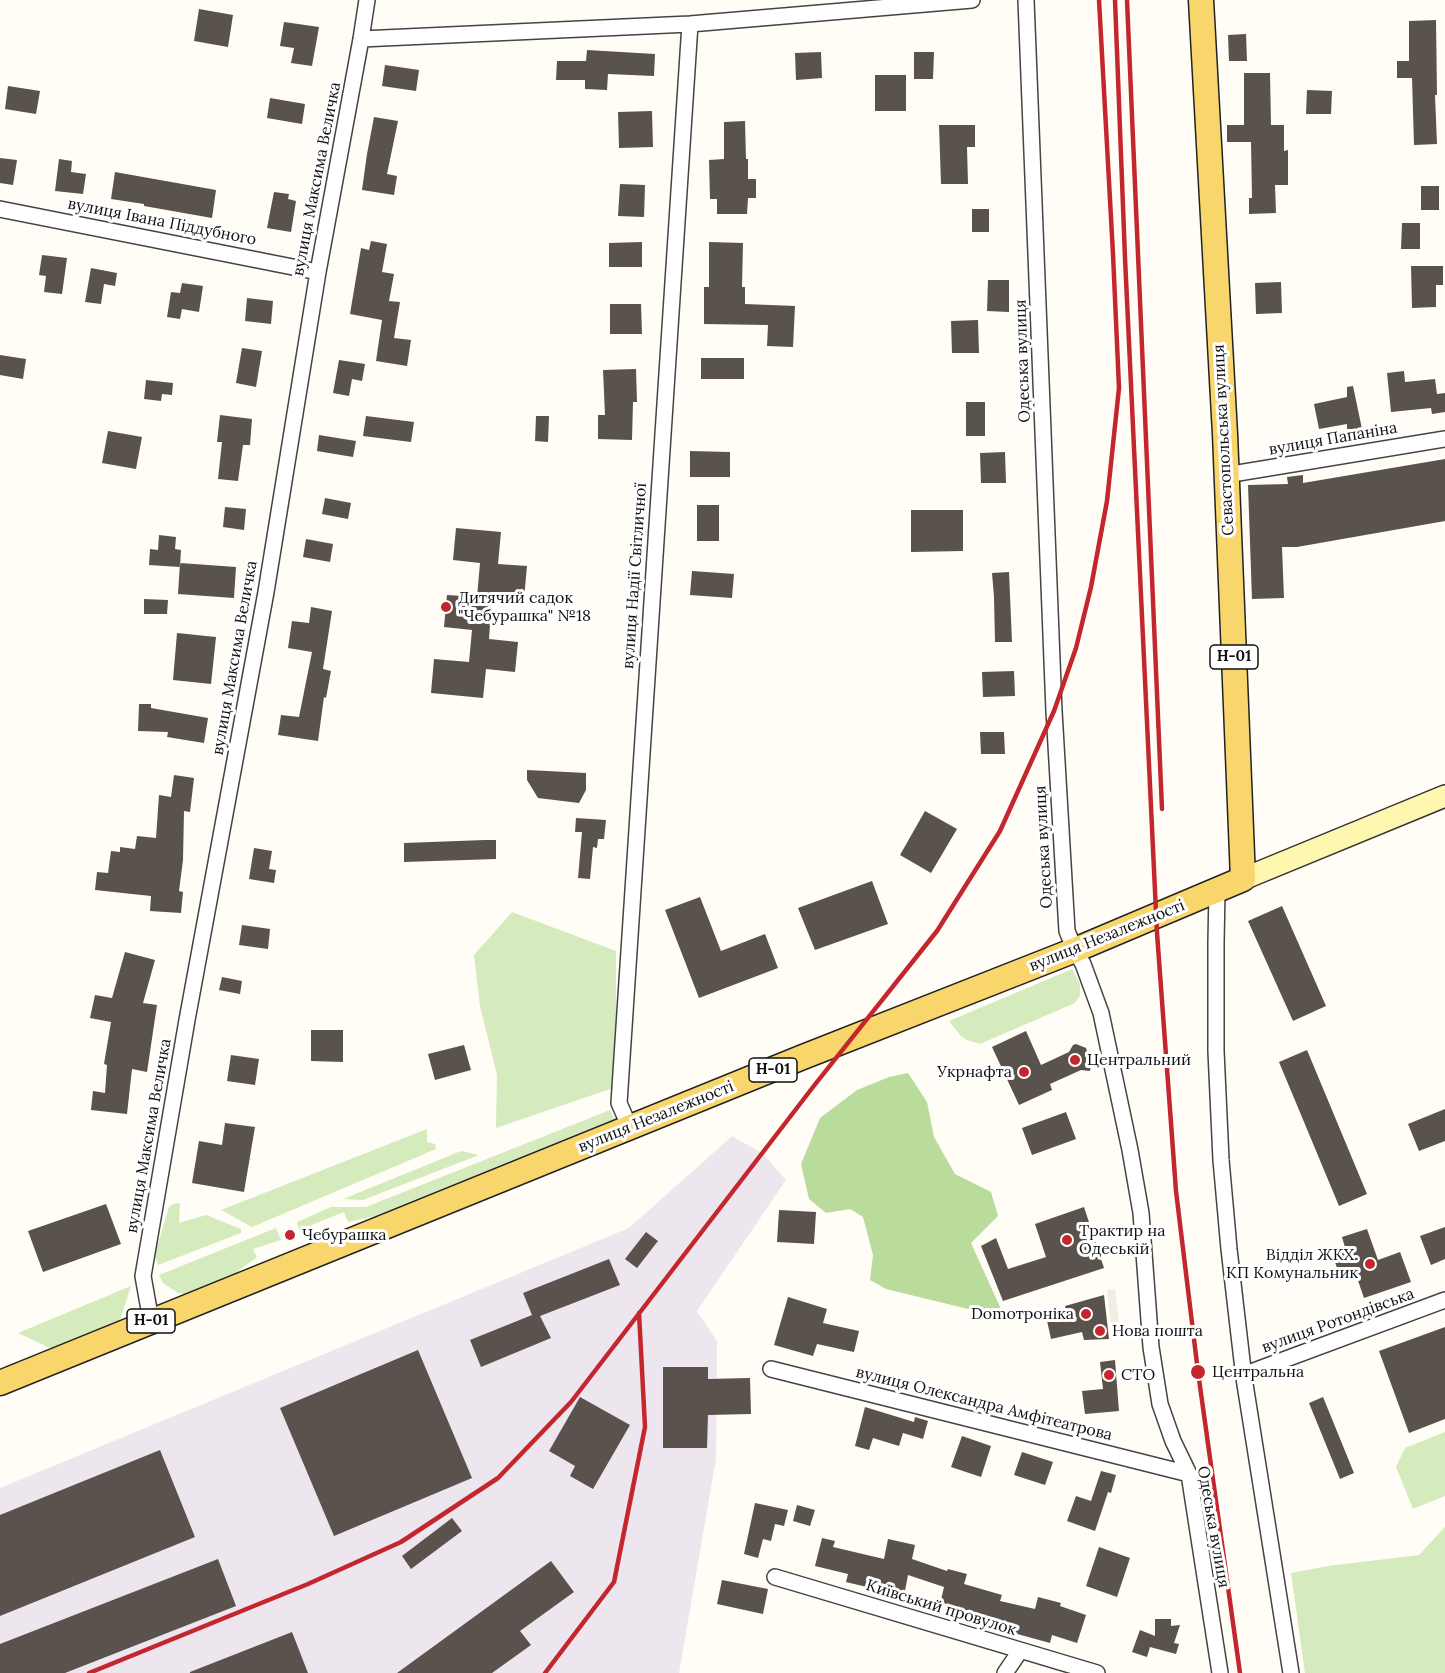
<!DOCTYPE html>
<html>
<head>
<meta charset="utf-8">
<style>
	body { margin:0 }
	canvas { display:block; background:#fffdf5 }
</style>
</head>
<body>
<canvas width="1445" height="1673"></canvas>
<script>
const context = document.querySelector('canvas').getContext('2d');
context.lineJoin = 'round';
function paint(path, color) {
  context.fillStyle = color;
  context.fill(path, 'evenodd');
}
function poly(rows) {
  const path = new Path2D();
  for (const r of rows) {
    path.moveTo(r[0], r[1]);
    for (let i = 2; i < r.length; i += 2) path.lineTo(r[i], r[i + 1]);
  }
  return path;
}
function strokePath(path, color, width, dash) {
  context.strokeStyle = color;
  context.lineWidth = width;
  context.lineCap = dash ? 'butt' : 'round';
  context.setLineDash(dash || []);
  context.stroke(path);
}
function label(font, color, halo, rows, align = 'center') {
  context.font = font + ' Lora,serif';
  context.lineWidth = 6;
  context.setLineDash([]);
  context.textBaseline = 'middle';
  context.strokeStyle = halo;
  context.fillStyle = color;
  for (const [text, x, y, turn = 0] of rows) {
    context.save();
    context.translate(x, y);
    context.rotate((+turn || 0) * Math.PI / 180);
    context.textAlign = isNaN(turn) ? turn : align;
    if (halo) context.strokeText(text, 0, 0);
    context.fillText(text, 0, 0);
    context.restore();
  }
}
paint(poly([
	[732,1136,762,1153,786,1180,697,1311,717,1341,716,1459,679,1673,0,1673,0,1488,629,1228]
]), '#eee6ef');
paint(poly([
	[512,912,616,951,616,1087,496,1128,497,1075,480,1006,474,955],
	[1072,969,1080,984,1080,995,1075,1003,980,1044,967,1040,961,1036,949,1021],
	[610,1110,614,1119,375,1216,348,1222,344,1212,299,1230,297,1222,331,1207,366,1207],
	[427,1129,427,1142,435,1144,436,1149,252,1227,221,1210],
	[461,1151,479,1155,363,1200,343,1199],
	[180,1203,179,1223,206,1215,241,1229,241,1233,158,1265,155,1256,157,1247,169,1207,173,1204],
	[276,1228,281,1240,253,1249,257,1257,236,1273,214,1284,186,1294,178,1293,163,1283,159,1275],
	[131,1286,120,1320,54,1350,18,1333],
	[1445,1432,1445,1496,1413,1509,1396,1467,1405,1448],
	[1445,1527,1445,1673,1305,1673,1291,1573,1328,1566,1419,1555]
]), '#d5ebbd');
paint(poly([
	[908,1073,927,1102,934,1137,955,1174,991,1192,998,1216,971,1243,1005,1318,886,1289,870,1280,873,1255,863,1217,850,1209,826,1213,809,1199,801,1164,820,1118,857,1090,889,1077]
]), '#b9dc9c');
paint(poly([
	[1115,1289,1120,1329,1139,1327,1141,1331,1139,1336,1113,1339,1107,1290]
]), '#f1ede2');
paint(poly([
	[199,9,233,15,228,47,194,41],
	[1436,20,1437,95,1435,95,1437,144,1414,145,1412,78,1397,78,1397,61,1409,61,1409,21],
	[284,22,319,27,312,66,291,63,294,48,280,46],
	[1246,34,1247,61,1229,61,1228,35],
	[587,50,655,54,654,76,608,74,607,90,585,89,585,80,556,80,557,61,586,61],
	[821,52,822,78,796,80,795,53],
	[914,52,934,52,933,79,914,79],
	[385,65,419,70,416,91,382,86],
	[1244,73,1270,73,1271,125,1284,125,1284,151,1288,150,1288,185,1275,185,1276,213,1249,214,1249,198,1252,198,1251,142,1227,142,1227,125,1244,125],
	[875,75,906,75,906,111,875,111],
	[8,86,40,91,36,114,5,109],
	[1307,90,1332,91,1331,114,1306,114],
	[270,98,305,104,302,124,267,118],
	[652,111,653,147,619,148,618,112],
	[374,117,398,121,387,174,397,176,394,195,362,190,367,154],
	[745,121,746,159,748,159,748,179,756,179,756,198,748,198,747,214,717,214,717,199,710,199,709,160,724,159,724,122],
	[939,125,975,125,975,147,967,147,968,184,941,184],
	[0,158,17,160,13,185,0,183],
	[59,159,72,161,71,172,86,174,83,194,55,191],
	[115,172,216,190,212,218,144,206,144,204,111,199],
	[620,184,645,185,644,217,618,216],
	[1421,186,1439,186,1439,210,1421,210],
	[274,192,289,194,288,199,296,201,291,232,267,228],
	[972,209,989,209,989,232,972,232],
	[1402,223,1420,223,1420,249,1401,249],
	[371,241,387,244,382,272,394,274,389,301,400,302,394,338,411,340,407,366,376,361,382,320,350,314,361,248,369,250],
	[642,242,642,267,609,267,609,243],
	[709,242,743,243,742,287,745,287,745,304,795,306,793,347,767,346,768,325,704,324,704,287,709,287],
	[42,255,67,258,62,294,44,292,46,276,39,275],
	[1411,266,1443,266,1443,285,1436,285,1436,307,1412,308],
	[91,268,117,273,115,286,104,284,101,304,85,302],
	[988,280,1009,280,1009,312,987,311],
	[1281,282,1282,313,1256,314,1255,283],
	[182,283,203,286,199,312,182,309,180,319,167,317,171,292,180,293],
	[247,298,273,301,271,324,245,321],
	[610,304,641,304,642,334,610,334],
	[978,320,979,353,952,353,951,321],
	[242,348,262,351,256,387,236,383],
	[0,355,26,359,23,379,0,375],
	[701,358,744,358,744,379,701,379],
	[339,360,365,364,362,381,352,379,349,396,333,393],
	[636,369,637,402,633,402,632,440,598,439,598,415,605,415,603,370],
	[1404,371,1405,382,1435,379,1437,394,1445,393,1445,412,1432,414,1431,408,1391,412,1387,373],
	[146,380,173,383,172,395,162,394,161,401,144,399],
	[1353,386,1362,429,1347,429,1347,424,1319,429,1314,404,1347,397,1347,387],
	[966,402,985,402,985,436,966,436],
	[220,415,252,419,250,445,243,445,238,481,218,479,222,442,217,442],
	[366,416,414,422,411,442,363,436],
	[536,416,549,416,548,442,535,441],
	[108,431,142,437,136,469,102,463],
	[319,435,356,441,353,457,317,451],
	[690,451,730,452,730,477,690,477],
	[1005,452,1006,483,981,483,980,453],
	[1445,459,1445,521,1297,547,1282,547,1284,598,1252,599,1248,485,1288,484,1287,477,1303,475,1303,483],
	[325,498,351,503,348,519,322,514],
	[697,505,719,505,719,541,697,541],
	[225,507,246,509,244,530,223,527],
	[911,510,963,510,963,551,911,552],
	[456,528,501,532,498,564,527,566,524,599,492,596,489,639,518,642,515,672,486,669,483,698,431,693,434,659,469,662,472,630,444,627,447,595,477,597,480,563,453,560],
	[159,535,176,537,175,549,181,550,180,567,149,565,150,549,158,550],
	[306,539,333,544,330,562,303,557],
	[180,563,236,567,234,598,178,594],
	[692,571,734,574,732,598,690,595],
	[1009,572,1012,642,995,642,994,597,992,573],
	[144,599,168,600,167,614,144,614],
	[311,607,332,611,323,669,331,671,326,698,324,697,318,741,278,735,281,715,299,717,312,652,288,648,292,621,309,623],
	[177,633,216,637,211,684,173,680],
	[1014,671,1015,696,983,697,982,672],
	[139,704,151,704,151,708,208,718,204,743,167,737,168,732,138,731],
	[980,732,1004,732,1005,754,981,754],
	[527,770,586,773,586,790,579,803,538,798,527,780],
	[174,775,194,778,190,812,184,811,183,860,179,891,183,892,181,913,150,911,151,896,95,890,97,872,108,873,111,851,120,852,120,847,135,849,137,836,156,838,159,795,171,797],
	[925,811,957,829,931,873,900,855],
	[576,818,606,820,604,839,598,839,597,848,593,847,590,879,578,878,582,832,575,832],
	[485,840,496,840,496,859,404,862,404,843],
	[254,848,272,851,269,869,276,870,274,883,249,879],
	[872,881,888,924,815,950,798,908],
	[700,897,721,951,765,934,778,968,699,998,665,910],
	[1282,906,1326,1006,1293,1021,1248,921],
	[242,925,270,929,268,949,239,945],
	[125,952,155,960,143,1003,157,1005,147,1072,132,1069,127,1114,91,1110,93,1091,105,1093,107,1065,104,1064,111,1022,90,1018,95,995,112,998],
	[222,977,242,981,240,994,219,990],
	[311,1030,343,1030,343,1062,311,1061],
	[1026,1031,1041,1065,1069,1052,1073,1045,1076,1044,1086,1048,1091,1063,1090,1071,1081,1070,1050,1084,1052,1090,1019,1105,992,1047],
	[464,1045,471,1070,435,1080,428,1054],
	[1307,1050,1367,1194,1339,1206,1279,1062],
	[231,1055,259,1059,255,1085,227,1081],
	[1445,1109,1445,1141,1419,1151,1408,1124],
	[1066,1112,1076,1139,1032,1155,1022,1128],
	[225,1123,255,1127,244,1192,192,1183,199,1141,222,1145],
	[106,1204,121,1244,43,1272,28,1231],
	[1084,1207,1104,1268,1003,1301,981,1246,996,1238,1008,1269,1046,1257,1035,1224],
	[779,1210,816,1212,814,1244,777,1242],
	[1445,1227,1445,1259,1431,1265,1420,1236],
	[1367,1229,1378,1260,1400,1252,1411,1282,1364,1298,1354,1269,1339,1274,1333,1256,1346,1251,1342,1237],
	[646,1232,658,1241,637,1268,625,1259],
	[609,1259,620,1285,540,1316,551,1338,481,1367,470,1340,532,1315,523,1293],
	[1104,1295,1109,1339,1084,1340,1082,1332,1051,1339,1046,1316,1066,1312,1065,1306],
	[788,1297,827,1309,823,1323,859,1331,854,1352,817,1344,813,1356,774,1345],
	[1445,1327,1445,1419,1409,1433,1379,1351],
	[418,1350,472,1478,334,1536,280,1408],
	[1115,1360,1119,1411,1085,1414,1082,1391,1103,1389,1100,1362],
	[663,1367,708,1367,708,1379,750,1378,751,1414,708,1415,707,1448,663,1448],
	[580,1397,630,1425,593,1489,570,1476,575,1466,549,1451],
	[1323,1397,1354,1473,1340,1479,1309,1403],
	[865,1407,914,1422,915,1417,928,1421,923,1439,903,1433,899,1446,873,1438,869,1450,855,1446],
	[962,1436,991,1446,981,1477,951,1467],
	[160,1450,195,1537,0,1616,0,1515],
	[1022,1452,1053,1462,1045,1485,1014,1475],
	[1101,1471,1116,1475,1111,1493,1108,1492,1095,1531,1067,1521,1076,1496,1091,1501],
	[755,1503,788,1510,784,1526,775,1524,771,1541,763,1539,758,1558,744,1554],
	[797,1505,815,1510,810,1526,793,1521],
	[452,1518,462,1531,411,1569,402,1556],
	[822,1538,835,1541,833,1547,884,1559,888,1539,915,1545,912,1559,947,1571,948,1569,967,1574,964,1584,1002,1595,1000,1601,1035,1609,1038,1597,1061,1603,1060,1606,1086,1615,1077,1643,1052,1635,1050,1643,1010,1632,1011,1627,976,1618,977,1613,940,1604,944,1587,908,1575,904,1596,846,1582,848,1574,815,1566],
	[1099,1547,1130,1558,1117,1597,1086,1586],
	[218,1559,236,1606,65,1673,0,1673,0,1644],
	[551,1561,574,1592,520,1631,531,1645,492,1673,397,1673],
	[722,1580,768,1589,763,1614,717,1604],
	[1155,1619,1171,1619,1171,1626,1180,1625,1174,1643,1179,1644,1176,1654,1150,1647,1147,1657,1132,1652,1140,1630,1155,1636],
	[292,1632,308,1673,190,1673,190,1672]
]), '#5a524d');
const street = poly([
	[1026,0,1054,711,1067,931,1075,950,1083,964,1101,1013,1130,1150,1141,1213,1151,1347,1160,1404,1173,1441,1189,1474,1220,1673],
	[361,39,690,24,972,0],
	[0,209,318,272],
	[1226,475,1445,439],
	[1217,890,1216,943,1216,1051,1221,1160,1229,1249,1244,1378,1291,1673],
	[630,1128,619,1103,690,24],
	[151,1321,143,1276,187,1020,266,592,318,272,361,39,367,0],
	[771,1369,1189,1474],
	[1244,1378,1251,1372,1445,1300],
	[775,1577,1097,1673],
	[1005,1673,1020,1651]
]);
const secondary = poly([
	[1243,879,1445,796]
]);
const primary = poly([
	[0,1383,803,1057,1075,950,1243,879,1225,434,1201,0]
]);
strokePath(street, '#444', 18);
strokePath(secondary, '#333', 24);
strokePath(primary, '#222', 27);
strokePath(street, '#fff', 15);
strokePath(secondary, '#fff6b0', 21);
strokePath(primary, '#f9d66b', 24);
strokePath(poly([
	[1115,0,1125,258,1157,933,1176,1191,1198,1372,1240,1673],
	[1127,0,1162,809],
	[89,1673,308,1584,401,1542,498,1478,571,1402,813,1087,937,931,1000,831,1054,711,1076,648,1091,587,1107,501,1119,388,1113,254,1099,0],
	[545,1673,614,1582,645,1427,639,1313]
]), '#c4262e', 4.5);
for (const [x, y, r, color] of [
	[446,607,6,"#c4262e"],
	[1075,1060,6,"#c4262e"],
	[1024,1072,6,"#c4262e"],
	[290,1235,6,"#c4262e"],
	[1067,1240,6,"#c4262e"],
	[1370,1264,6,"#c4262e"],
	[1086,1314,6,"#c4262e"],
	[1100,1331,6,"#c4262e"],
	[1198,1372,8,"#c4262e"],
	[1109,1375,6,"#c4262e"]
]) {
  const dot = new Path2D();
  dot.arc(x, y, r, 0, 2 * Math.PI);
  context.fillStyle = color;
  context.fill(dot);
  strokePath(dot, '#fff', 2);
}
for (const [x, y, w] of [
	[1234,657,48],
	[773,1070,48],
	[151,1321,48]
]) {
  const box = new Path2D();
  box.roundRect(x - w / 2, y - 12, w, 24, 4.5);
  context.fillStyle = '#fff';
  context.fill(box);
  strokePath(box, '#111', 1.5);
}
label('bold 15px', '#111', null, [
	["Н-01",1234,657],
	["Н-01",773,1070],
	["Н-01",151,1321]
]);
label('16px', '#111', '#fff', [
	["вулиця Максима Величка",317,179,-79],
	["вулиця Івана Піддубного",162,222,11],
	["Одеська вулиця",1023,361,-92],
	["вулиця Папаніна",1333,439,-10],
	["Севастопольська вулиця",1224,440,-93],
	["вулиця Надії Світличної",635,576,-86],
	["вулиця Максима Величка",235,658,-80],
	["Одеська вулиця",1044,847,-93],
	["вулиця Незалежності",1107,936,-22],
	["вулиця Незалежності",656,1117,-22],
	["вулиця Максима Величка",149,1136,-80],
	["вулиця Ротондівська",1338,1321,-20],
	["вулиця Олександра Амфітеатрова",984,1404,14],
	["Одеська вулиця",1213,1527,80],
	["Київський провулок",941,1608,17]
]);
label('16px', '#111', '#fff', [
	["Дитячий садок",458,598],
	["\"Чебурашка\" №18",458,616],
	["Центральний",1087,1060],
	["Укрнафта",1012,1072,"right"],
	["Трактир на",1079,1231],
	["Одеській",1079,1249],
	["Чебурашка",302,1235],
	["Відділ ЖКХ.",1358,1255,"right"],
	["КП Комунальник",1358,1273,"right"],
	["Domoтроніка",1074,1314,"right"],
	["Нова пошта",1112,1331],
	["Центральна",1212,1372],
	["СТО",1121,1375]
], 'left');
</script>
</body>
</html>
